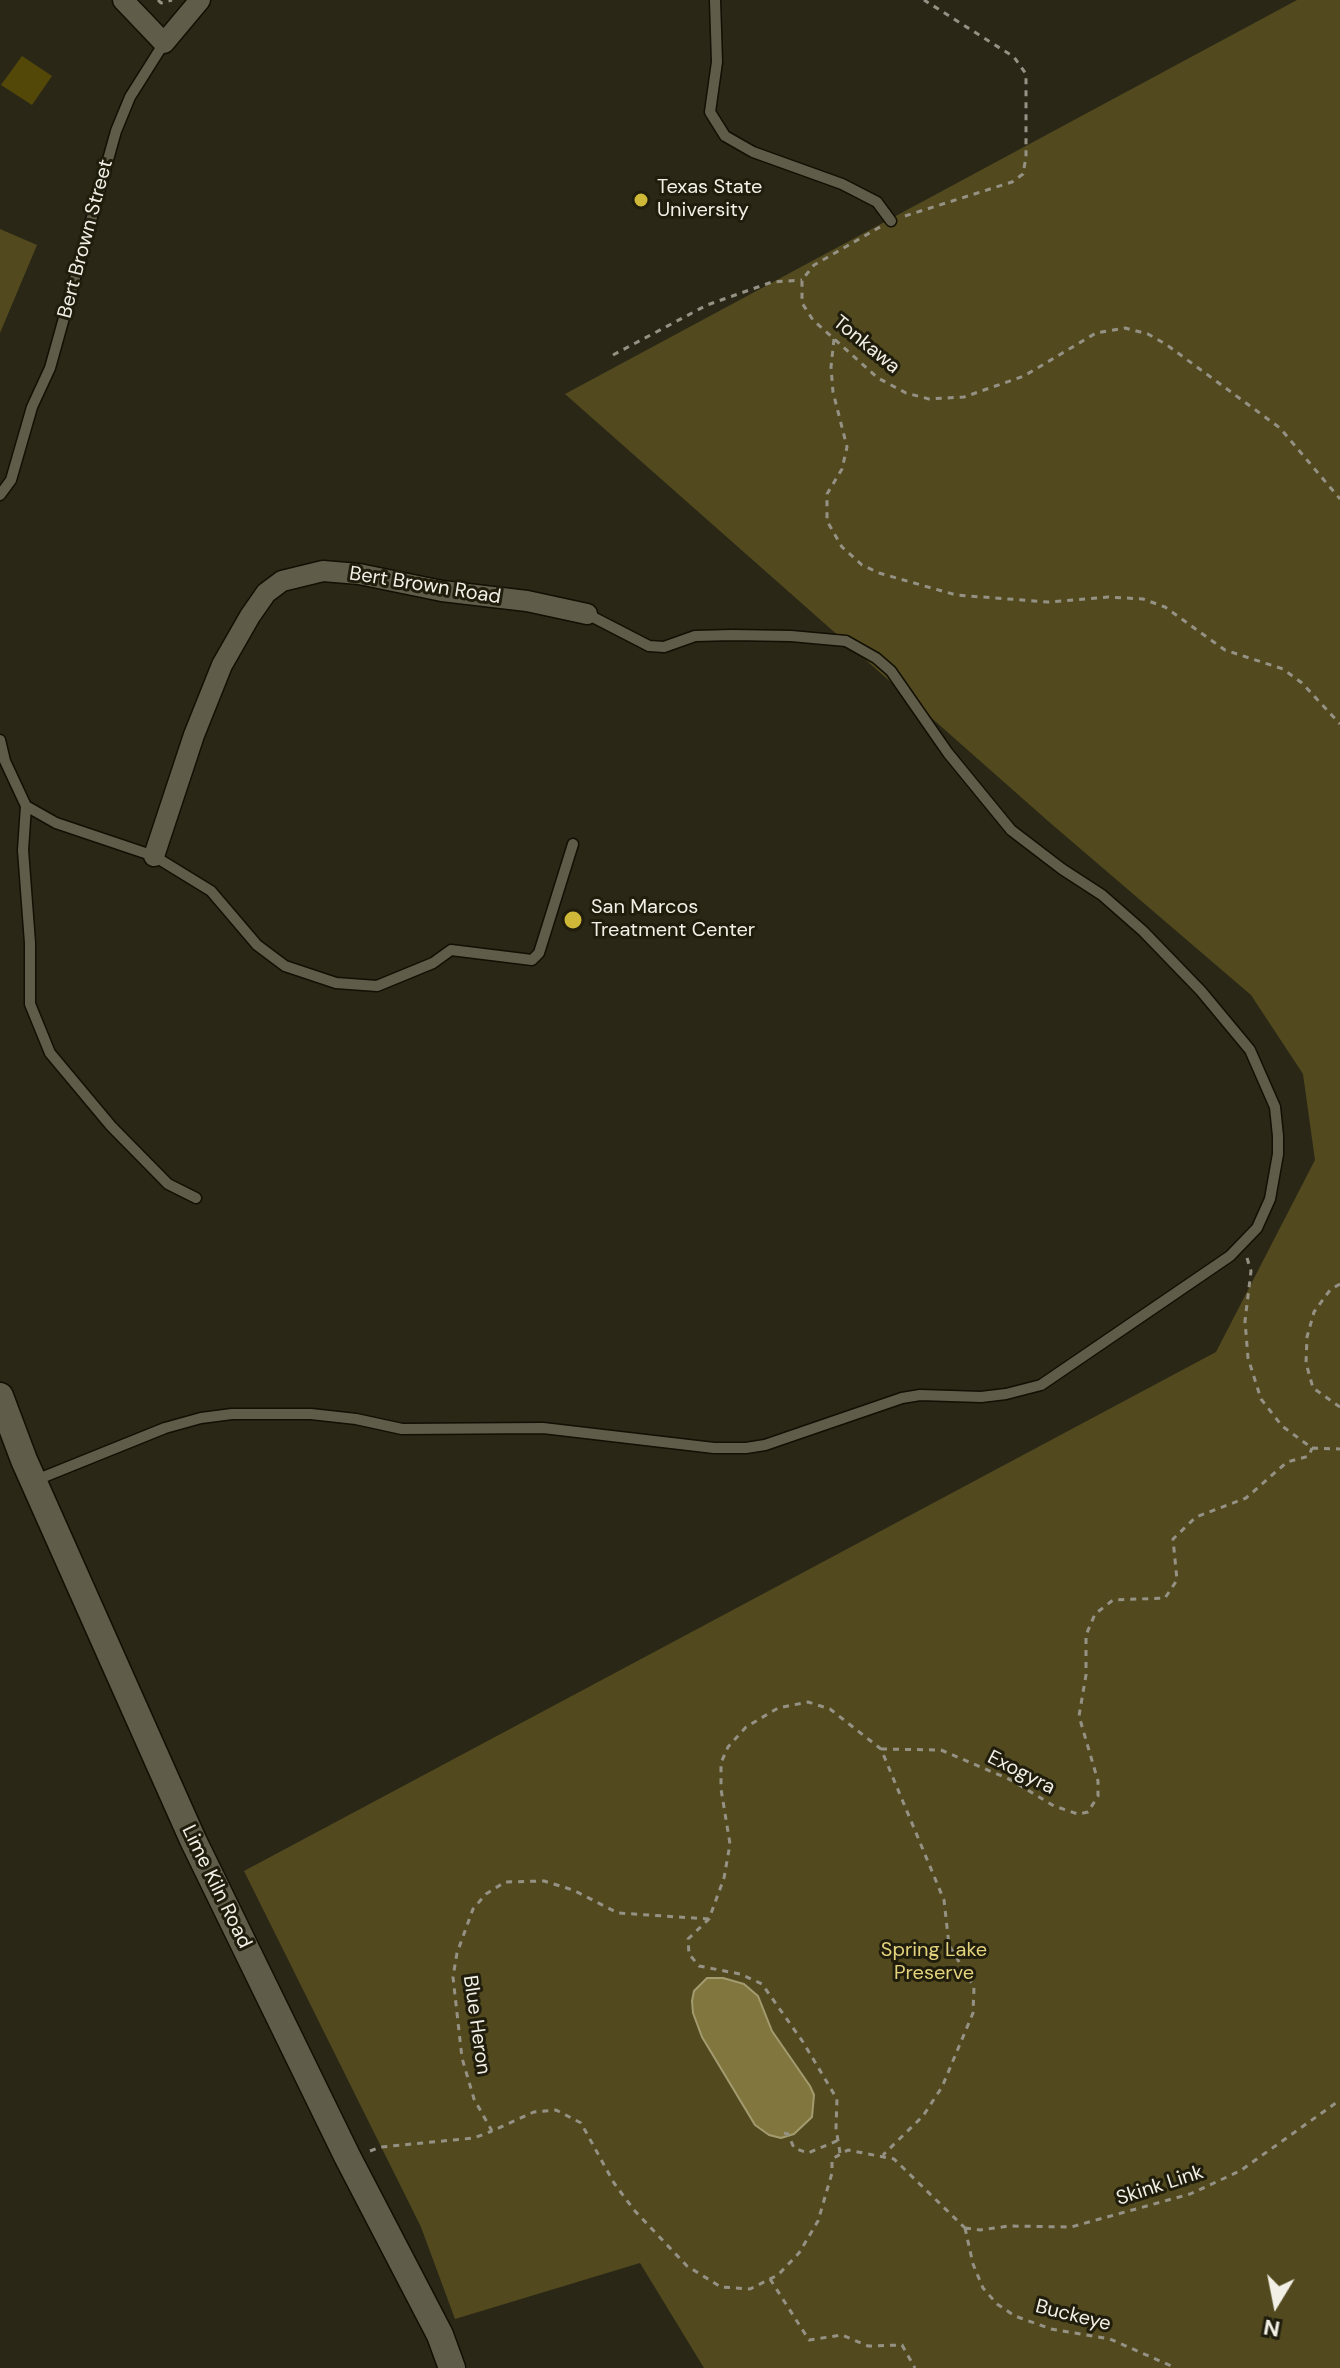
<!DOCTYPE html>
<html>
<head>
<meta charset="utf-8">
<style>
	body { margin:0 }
	#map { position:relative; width:1340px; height:2368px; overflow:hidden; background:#2a2717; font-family:"DM Sans",sans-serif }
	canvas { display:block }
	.north { position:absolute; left:1236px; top:2264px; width:80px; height:80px; -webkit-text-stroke:6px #201d0d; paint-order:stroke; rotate:190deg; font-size:22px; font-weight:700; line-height:32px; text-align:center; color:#f2f0e6 }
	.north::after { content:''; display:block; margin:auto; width:28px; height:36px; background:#f2f0e6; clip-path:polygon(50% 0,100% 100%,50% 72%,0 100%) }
</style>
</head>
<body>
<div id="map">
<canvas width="1340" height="2368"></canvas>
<div class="north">N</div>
</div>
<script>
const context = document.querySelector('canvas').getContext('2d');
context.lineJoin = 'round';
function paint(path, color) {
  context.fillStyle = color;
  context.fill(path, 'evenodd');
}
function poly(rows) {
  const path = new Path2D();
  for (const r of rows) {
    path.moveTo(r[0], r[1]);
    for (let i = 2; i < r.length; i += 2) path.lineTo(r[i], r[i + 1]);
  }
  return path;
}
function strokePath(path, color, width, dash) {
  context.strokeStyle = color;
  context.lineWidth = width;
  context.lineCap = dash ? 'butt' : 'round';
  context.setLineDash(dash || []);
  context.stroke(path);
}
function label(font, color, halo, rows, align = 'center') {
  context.font = font + ' "DM Sans",sans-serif';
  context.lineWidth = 6;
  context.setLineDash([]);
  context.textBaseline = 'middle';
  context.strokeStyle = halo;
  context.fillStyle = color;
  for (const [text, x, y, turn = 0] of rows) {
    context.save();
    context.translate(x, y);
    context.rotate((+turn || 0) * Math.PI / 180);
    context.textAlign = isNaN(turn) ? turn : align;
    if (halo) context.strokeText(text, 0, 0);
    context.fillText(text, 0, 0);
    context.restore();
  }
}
paint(poly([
	[1297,0,1340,0,1340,2368,704,2368,640,2263,455,2319,421,2227,244,1871,1216,1352,1315,1160,1303,1074,1251,995,1048,821,565,394],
	[0,229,37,245,0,333]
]), '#524a1e');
const water = poly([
	[707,1978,723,1978,744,1984,758,1996,772,2031,810,2086,814,2095,812,2117,794,2134,781,2138,769,2135,755,2125,702,2037,693,2013,692,2001,694,1991,707,1978]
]);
paint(water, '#81763d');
strokePath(water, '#a39b70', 2);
paint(poly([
	[22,56,52,76,32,105,1,85]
]), '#534808');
const service = poly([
	[715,0,717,62,710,112,725,136,753,152,842,184,877,202,891,221],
	[0,495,11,480,32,407,50,368,116,131,130,97,164,43],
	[0,740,5,761,26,806,56,823,154,856,211,891,257,945,285,966,336,983,377,986,433,963,451,950,532,960,539,953,573,844],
	[26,806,23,850,30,943,30,1004,50,1053,111,1126,168,1184,196,1198],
	[36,1480,165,1428,201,1418,232,1414,311,1414,356,1419,402,1429,543,1428,714,1448,746,1448,765,1445,902,1398,920,1395,981,1397,1006,1394,1041,1385,1230,1256,1257,1228,1270,1199,1278,1154,1278,1136,1275,1107,1250,1050,1201,991,1143,931,1102,895,1062,869,1011,830,948,753,891,671,876,658,846,641,791,636,732,635,695,636,664,647,649,646,587,614]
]);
const minor = poly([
	[123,0,164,43,200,0],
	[154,856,194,735,222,665,250,616,266,593,282,581,323,571,359,574,442,591,527,601,587,614]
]);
const tertiary = poly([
	[0,1396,24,1460,193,1840,347,2156,440,2335,452,2368]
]);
strokePath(service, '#120f03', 13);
strokePath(minor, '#120f03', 23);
strokePath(tertiary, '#120f03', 29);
strokePath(poly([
	[158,0,161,3,172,0],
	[905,216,1012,182,1023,174,1026,157,1026,74,1014,57,924,0],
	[880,227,814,265,802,280,802,303,813,320,878,378,906,393,929,399,964,397,1024,376,1096,333,1125,328,1148,334,1167,345,1280,428,1340,499],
	[834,339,831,367,833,392,847,447,842,469,827,494,827,521,842,547,862,565,879,573,956,595,1048,602,1108,597,1143,599,1165,607,1225,650,1283,669,1302,683,1340,724],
	[613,355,707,305,772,282,802,280],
	[1247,1258,1251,1271,1245,1321,1248,1358,1261,1399,1282,1426,1312,1448],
	[1340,1284,1330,1290,1314,1312,1307,1337,1306,1363,1313,1388,1340,1407],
	[1312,1448,1340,1449],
	[881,1749,941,1750,1011,1780,1054,1806,1078,1814,1088,1812,1098,1796,1098,1781,1079,1716,1086,1675,1086,1635,1095,1614,1113,1600,1165,1598,1177,1580,1173,1539,1196,1517,1246,1498,1287,1462,1309,1456,1312,1448],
	[709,1919,618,1913,573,1890,544,1881,505,1882,486,1894,473,1909,457,1953,453,1977,462,2058,474,2099,492,2131,534,2112,556,2110,581,2123,614,2183,634,2210,687,2266,721,2287,750,2289,778,2275,799,2253,818,2221,832,2173,832,2159,848,2150,894,2159,965,2228],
	[784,2133,788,2134,794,2148,808,2153,839,2140],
	[370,2151,381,2147,474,2138,492,2131],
	[840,2153,836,2128,837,2099,803,2042,762,1984,740,1974,699,1966,689,1954,688,1939,709,1919,724,1878,730,1844,721,1789,721,1763,728,1747,746,1727,778,1708,808,1702,830,1709,881,1749,944,1900,949,1945,974,1987,973,2013,942,2087,923,2116,883,2155],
	[965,2228,980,2230,1009,2226,1071,2227,1190,2194,1240,2171,1340,2100],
	[965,2228,973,2264,983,2288,997,2304,1015,2316,1051,2329,1110,2339,1176,2368],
	[770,2279,809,2340,842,2335,868,2346,902,2345,915,2368]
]), '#959285', 3, [6, 6]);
strokePath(service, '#5f5c4a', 10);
strokePath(minor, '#5f5c4a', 20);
strokePath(tertiary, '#5f5c4a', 26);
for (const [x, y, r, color] of [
	[641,200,8,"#cfb837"],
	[573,920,10,"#cfb837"]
]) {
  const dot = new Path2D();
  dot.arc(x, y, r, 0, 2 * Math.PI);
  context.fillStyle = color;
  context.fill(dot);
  strokePath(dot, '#201d0d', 3);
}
label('20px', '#f2f0e6', '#201d0d', [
	["Texas State",657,188],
	["University",657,211],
	["San Marcos",591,908],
	["Treatment Center",591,931]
], 'left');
label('20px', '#f2f0e6', '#201d0d', [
	["Bert Brown Street",86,239,-75],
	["Tonkawa",866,345,39],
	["Bert Brown Road",425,586,9],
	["Exogyra",1021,1773,27],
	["Lime Kiln Road",216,1887,64],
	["Blue Heron",476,2025,82],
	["Skink Link",1160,2186,-18],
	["Buckeye",1073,2316,14]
]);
label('20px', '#e4d37d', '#201d0d', [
	["Spring Lake",934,1951],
	["Preserve",934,1974]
]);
</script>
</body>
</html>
